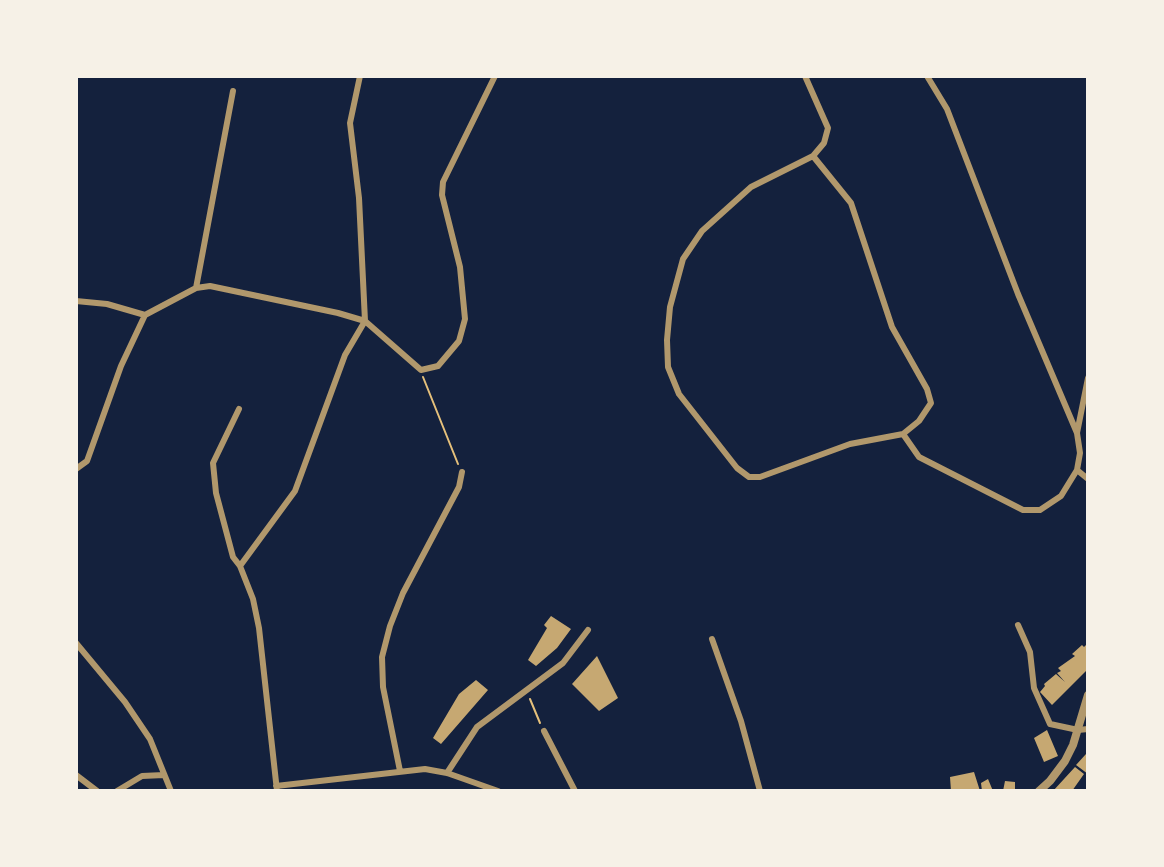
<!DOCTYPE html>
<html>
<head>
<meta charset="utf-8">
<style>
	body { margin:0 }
	#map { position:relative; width:1164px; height:867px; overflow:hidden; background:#14213d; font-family:Lato,sans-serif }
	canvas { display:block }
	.frame { position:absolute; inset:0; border:78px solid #f6f1e7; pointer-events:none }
</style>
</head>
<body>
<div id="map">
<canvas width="1164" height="867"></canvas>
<div class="frame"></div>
</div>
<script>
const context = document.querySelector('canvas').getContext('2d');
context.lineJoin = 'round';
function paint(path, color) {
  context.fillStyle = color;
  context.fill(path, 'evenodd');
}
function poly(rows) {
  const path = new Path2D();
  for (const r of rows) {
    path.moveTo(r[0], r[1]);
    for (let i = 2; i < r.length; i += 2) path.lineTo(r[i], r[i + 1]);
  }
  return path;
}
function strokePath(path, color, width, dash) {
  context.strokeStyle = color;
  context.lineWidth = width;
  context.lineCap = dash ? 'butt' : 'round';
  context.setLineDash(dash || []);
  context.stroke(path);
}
paint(poly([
	[551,616,571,629,557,648,536,666,528,660,547,628,544,625],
	[1088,643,1088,669,1052,705,1040,692,1045,686,1044,684,1056,674,1065,682,1057,673,1061,671,1058,668,1075,656,1072,654,1082,645,1084,647],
	[597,656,618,698,599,711,572,684],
	[476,680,488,690,441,744,433,738,459,694],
	[1047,730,1058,756,1044,762,1034,738],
	[1086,754,1088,755,1088,774,1076,765],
	[1075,767,1084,774,1072,791,1053,791],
	[974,772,980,791,951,791,950,777],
	[988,779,993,791,982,791,981,783],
	[1005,781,1015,782,1015,791,1003,791]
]), '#c6a872');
strokePath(poly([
	[423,377,458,464],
	[530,699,540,723]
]), '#e5c07b', 2);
strokePath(poly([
	[360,76,350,123,359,198,365,321],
	[805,76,828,128,824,143,813,156,751,187,702,231,683,259,670,307,667,340,668,367,679,394,737,468,749,477,760,477,850,444,903,434,919,457,1023,510,1040,510,1061,496,1077,470,1080,453,1077,433,1088,378],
	[927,76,947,109,1018,294,1077,433],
	[813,156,851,203,892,327,927,389,931,403,919,421,903,434],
	[196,288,233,91],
	[76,301,107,304,145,315],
	[239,409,213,463,216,493,233,557,240,566,253,599,259,628,277,791],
	[76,469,87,461,121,366,145,315,196,288,210,286,338,313,365,321,421,370,438,366,459,341,465,319,460,267,442,195,443,182,495,76],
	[1077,470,1088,479],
	[240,566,295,491,345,355,365,321],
	[1018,625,1030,652,1034,688,1050,724,1078,730,1088,729],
	[712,639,741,721,760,791],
	[76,643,125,702,150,739,171,791],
	[544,731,575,791],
	[400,771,383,687,382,657,390,626,403,593,459,487,462,472],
	[447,773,477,727,563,663,588,630],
	[76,775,97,791],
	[276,786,425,769,447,773,498,791],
	[117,791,142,776,164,775]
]), '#b1986c', 6);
strokePath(poly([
	[1039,791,1050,781,1065,761,1073,745,1088,695]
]), '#b1986c', 8);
</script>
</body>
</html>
